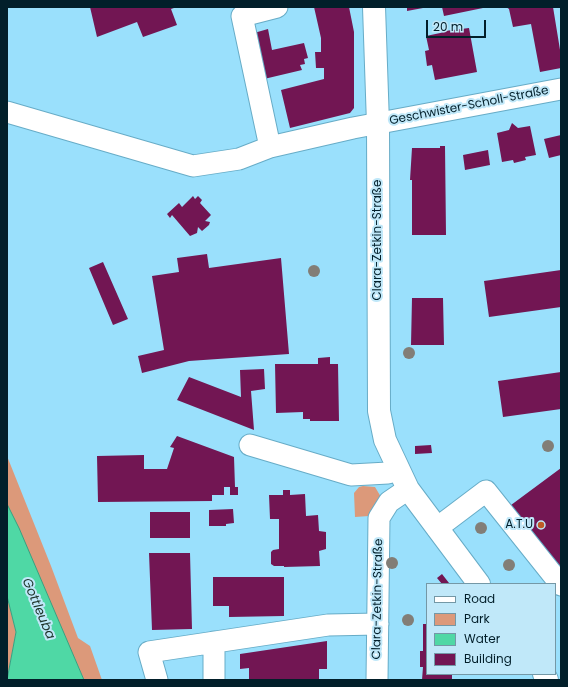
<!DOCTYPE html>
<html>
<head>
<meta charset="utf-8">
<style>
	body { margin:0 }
	#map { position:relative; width:568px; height:687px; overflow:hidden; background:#9ae0fc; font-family:Poppins,sans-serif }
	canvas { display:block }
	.frame { position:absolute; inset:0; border:8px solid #021f2a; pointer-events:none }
	.legend { position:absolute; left:426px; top:583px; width:130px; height:92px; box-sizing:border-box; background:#c0e8f9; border:1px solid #7498a6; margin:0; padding:5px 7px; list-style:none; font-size:12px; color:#021f2a }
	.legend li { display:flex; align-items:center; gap:8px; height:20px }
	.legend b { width:20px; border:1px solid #7498a6 }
	.scale { position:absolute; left:426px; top:20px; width:60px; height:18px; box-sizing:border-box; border:2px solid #021f2a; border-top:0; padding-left:5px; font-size:12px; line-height:14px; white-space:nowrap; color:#021f2a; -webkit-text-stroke:3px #c0e8f9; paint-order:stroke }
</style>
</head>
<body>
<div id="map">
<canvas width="568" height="687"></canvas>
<div class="frame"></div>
<ul class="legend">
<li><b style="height:5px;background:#fff"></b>Road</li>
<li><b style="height:11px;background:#dc997a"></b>Park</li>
<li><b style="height:11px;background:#4fd8a5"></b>Water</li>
<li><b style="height:11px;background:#721653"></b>Building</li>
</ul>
<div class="scale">20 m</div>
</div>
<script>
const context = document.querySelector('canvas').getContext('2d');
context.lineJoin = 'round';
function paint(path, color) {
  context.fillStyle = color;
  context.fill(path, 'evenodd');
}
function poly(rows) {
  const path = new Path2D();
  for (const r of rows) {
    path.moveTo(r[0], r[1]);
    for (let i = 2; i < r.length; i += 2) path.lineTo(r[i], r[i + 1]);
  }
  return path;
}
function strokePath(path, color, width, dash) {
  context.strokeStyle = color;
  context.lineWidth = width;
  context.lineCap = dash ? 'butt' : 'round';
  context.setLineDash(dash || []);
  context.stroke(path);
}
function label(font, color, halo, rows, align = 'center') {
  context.font = font + ' Poppins,sans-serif';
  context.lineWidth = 4;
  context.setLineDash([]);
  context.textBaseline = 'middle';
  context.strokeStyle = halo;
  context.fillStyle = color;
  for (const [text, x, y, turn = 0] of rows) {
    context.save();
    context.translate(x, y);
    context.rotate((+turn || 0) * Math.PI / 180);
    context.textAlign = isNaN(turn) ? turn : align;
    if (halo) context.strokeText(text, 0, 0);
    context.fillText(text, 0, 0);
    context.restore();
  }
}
paint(poly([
	[7,456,51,566,78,638,90,646,102,680,84,680,7,504],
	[363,486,375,487,381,497,369,516,355,517,354,493,359,487],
	[7,596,16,632,7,680]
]), '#dc997a');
const water = poly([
	[7,504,19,528,84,680,7,680,16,632,7,596,7,504]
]);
paint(water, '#4fd8a5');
strokePath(water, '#38a080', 1);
paint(poly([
	[90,7,177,7,171,9,177,25,143,37,137,22,97,37],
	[314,7,349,7,354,32,354,108,350,113,290,128,281,90,324,79,324,68,316,68,315,52,321,52,321,38],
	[407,7,423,7,423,8,407,11],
	[442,7,483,7,483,8,444,16],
	[506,7,553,7,561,56,561,68,540,72,531,24,513,27,509,9],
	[469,28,477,72,435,80,432,65,427,66,425,51,429,50,426,36,445,32,445,31],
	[268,29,272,50,304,43,308,58,304,59,305,64,300,65,302,70,264,79,254,33],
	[512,123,518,128,530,126,536,155,525,157,526,160,514,163,513,160,502,162,497,133,509,130],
	[561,135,561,155,549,158,544,139],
	[440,146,445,146,446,235,412,235,412,180,410,180,412,148,440,148],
	[488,150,490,165,465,170,463,155],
	[193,196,195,199,198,196,202,200,200,203,211,215,205,221,210,222,209,225,202,231,198,227,197,233,190,236,172,215,170,218,167,214,179,203,182,207],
	[207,254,209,268,281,258,289,354,189,361,142,373,138,356,164,350,152,276,179,272,177,258],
	[103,262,128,319,113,325,89,268],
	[561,270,561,307,489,317,484,281],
	[412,298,443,298,444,345,411,345],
	[330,357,330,364,338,364,339,421,310,421,310,419,303,419,303,412,276,413,275,364,318,364,318,358],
	[264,369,265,389,251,391,254,430,177,400,189,377,241,397,240,370],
	[561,372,561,409,503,417,498,381],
	[177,436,234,457,235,487,238,487,238,495,230,495,230,487,224,487,224,495,212,495,212,501,98,502,97,456,144,455,144,469,167,469,174,448,170,447],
	[431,445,432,453,415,454,415,446],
	[561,468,561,571,507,508],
	[283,490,290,490,290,495,305,494,306,516,318,515,319,531,326,532,326,549,319,551,320,566,284,567,284,566,274,566,271,564,271,552,273,550,279,549,279,519,270,519,269,495,283,495],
	[233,509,234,523,226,524,226,526,209,526,209,510],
	[150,512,190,512,190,538,150,538],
	[149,553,190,553,192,629,152,630],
	[442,574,449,583,448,584,442,584,437,578],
	[213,577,284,577,284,616,229,617,229,606,213,606],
	[423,624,427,624,427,674,452,674,452,680,422,680,423,667,420,667,420,651,423,651],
	[327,641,327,669,319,669,319,680,249,680,249,668,240,669,240,654]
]), '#721653');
const minor = poly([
	[7,112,193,166,239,159,270,147,353,128,561,89],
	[270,147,242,16,277,7],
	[250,445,351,475,388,473,398,470],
	[437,528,486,491,561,585],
	[214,642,214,680],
	[157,680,149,652,328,625,378,624],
	[377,680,379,518,389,502,408,489]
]);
const major = poly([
	[374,7,378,124,379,411,385,440,408,489,479,584],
	[544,674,547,680]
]);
strokePath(minor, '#67acc7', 23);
strokePath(major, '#67acc7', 24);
strokePath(minor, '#fff', 21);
strokePath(major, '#fff', 22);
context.fillStyle = '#827e77';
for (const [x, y] of [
	[314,271],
	[409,353],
	[548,446],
	[481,528],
	[392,563],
	[509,565],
	[408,620]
]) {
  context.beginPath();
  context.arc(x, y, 6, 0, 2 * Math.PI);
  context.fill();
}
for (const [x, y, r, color] of [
	[541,525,4,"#bf5b26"]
]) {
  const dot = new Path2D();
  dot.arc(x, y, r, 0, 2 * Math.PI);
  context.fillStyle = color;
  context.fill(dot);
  strokePath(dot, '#c0e8f9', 1.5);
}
label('12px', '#021f2a', '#c0e8f9', [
	["Geschwister-Scholl-Straße",469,106,-11],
	["Clara-Zetkin-Straße",378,240,-90],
	["Clara-Zetkin-Straße",378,599,-89]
]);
label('12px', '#021f2a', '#c0e8f9', [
	["A.T.U",533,525]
], 'right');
label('italic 13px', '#1e342a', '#c0e8f9', [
	["Gottleuba",38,609,67]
]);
</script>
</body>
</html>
